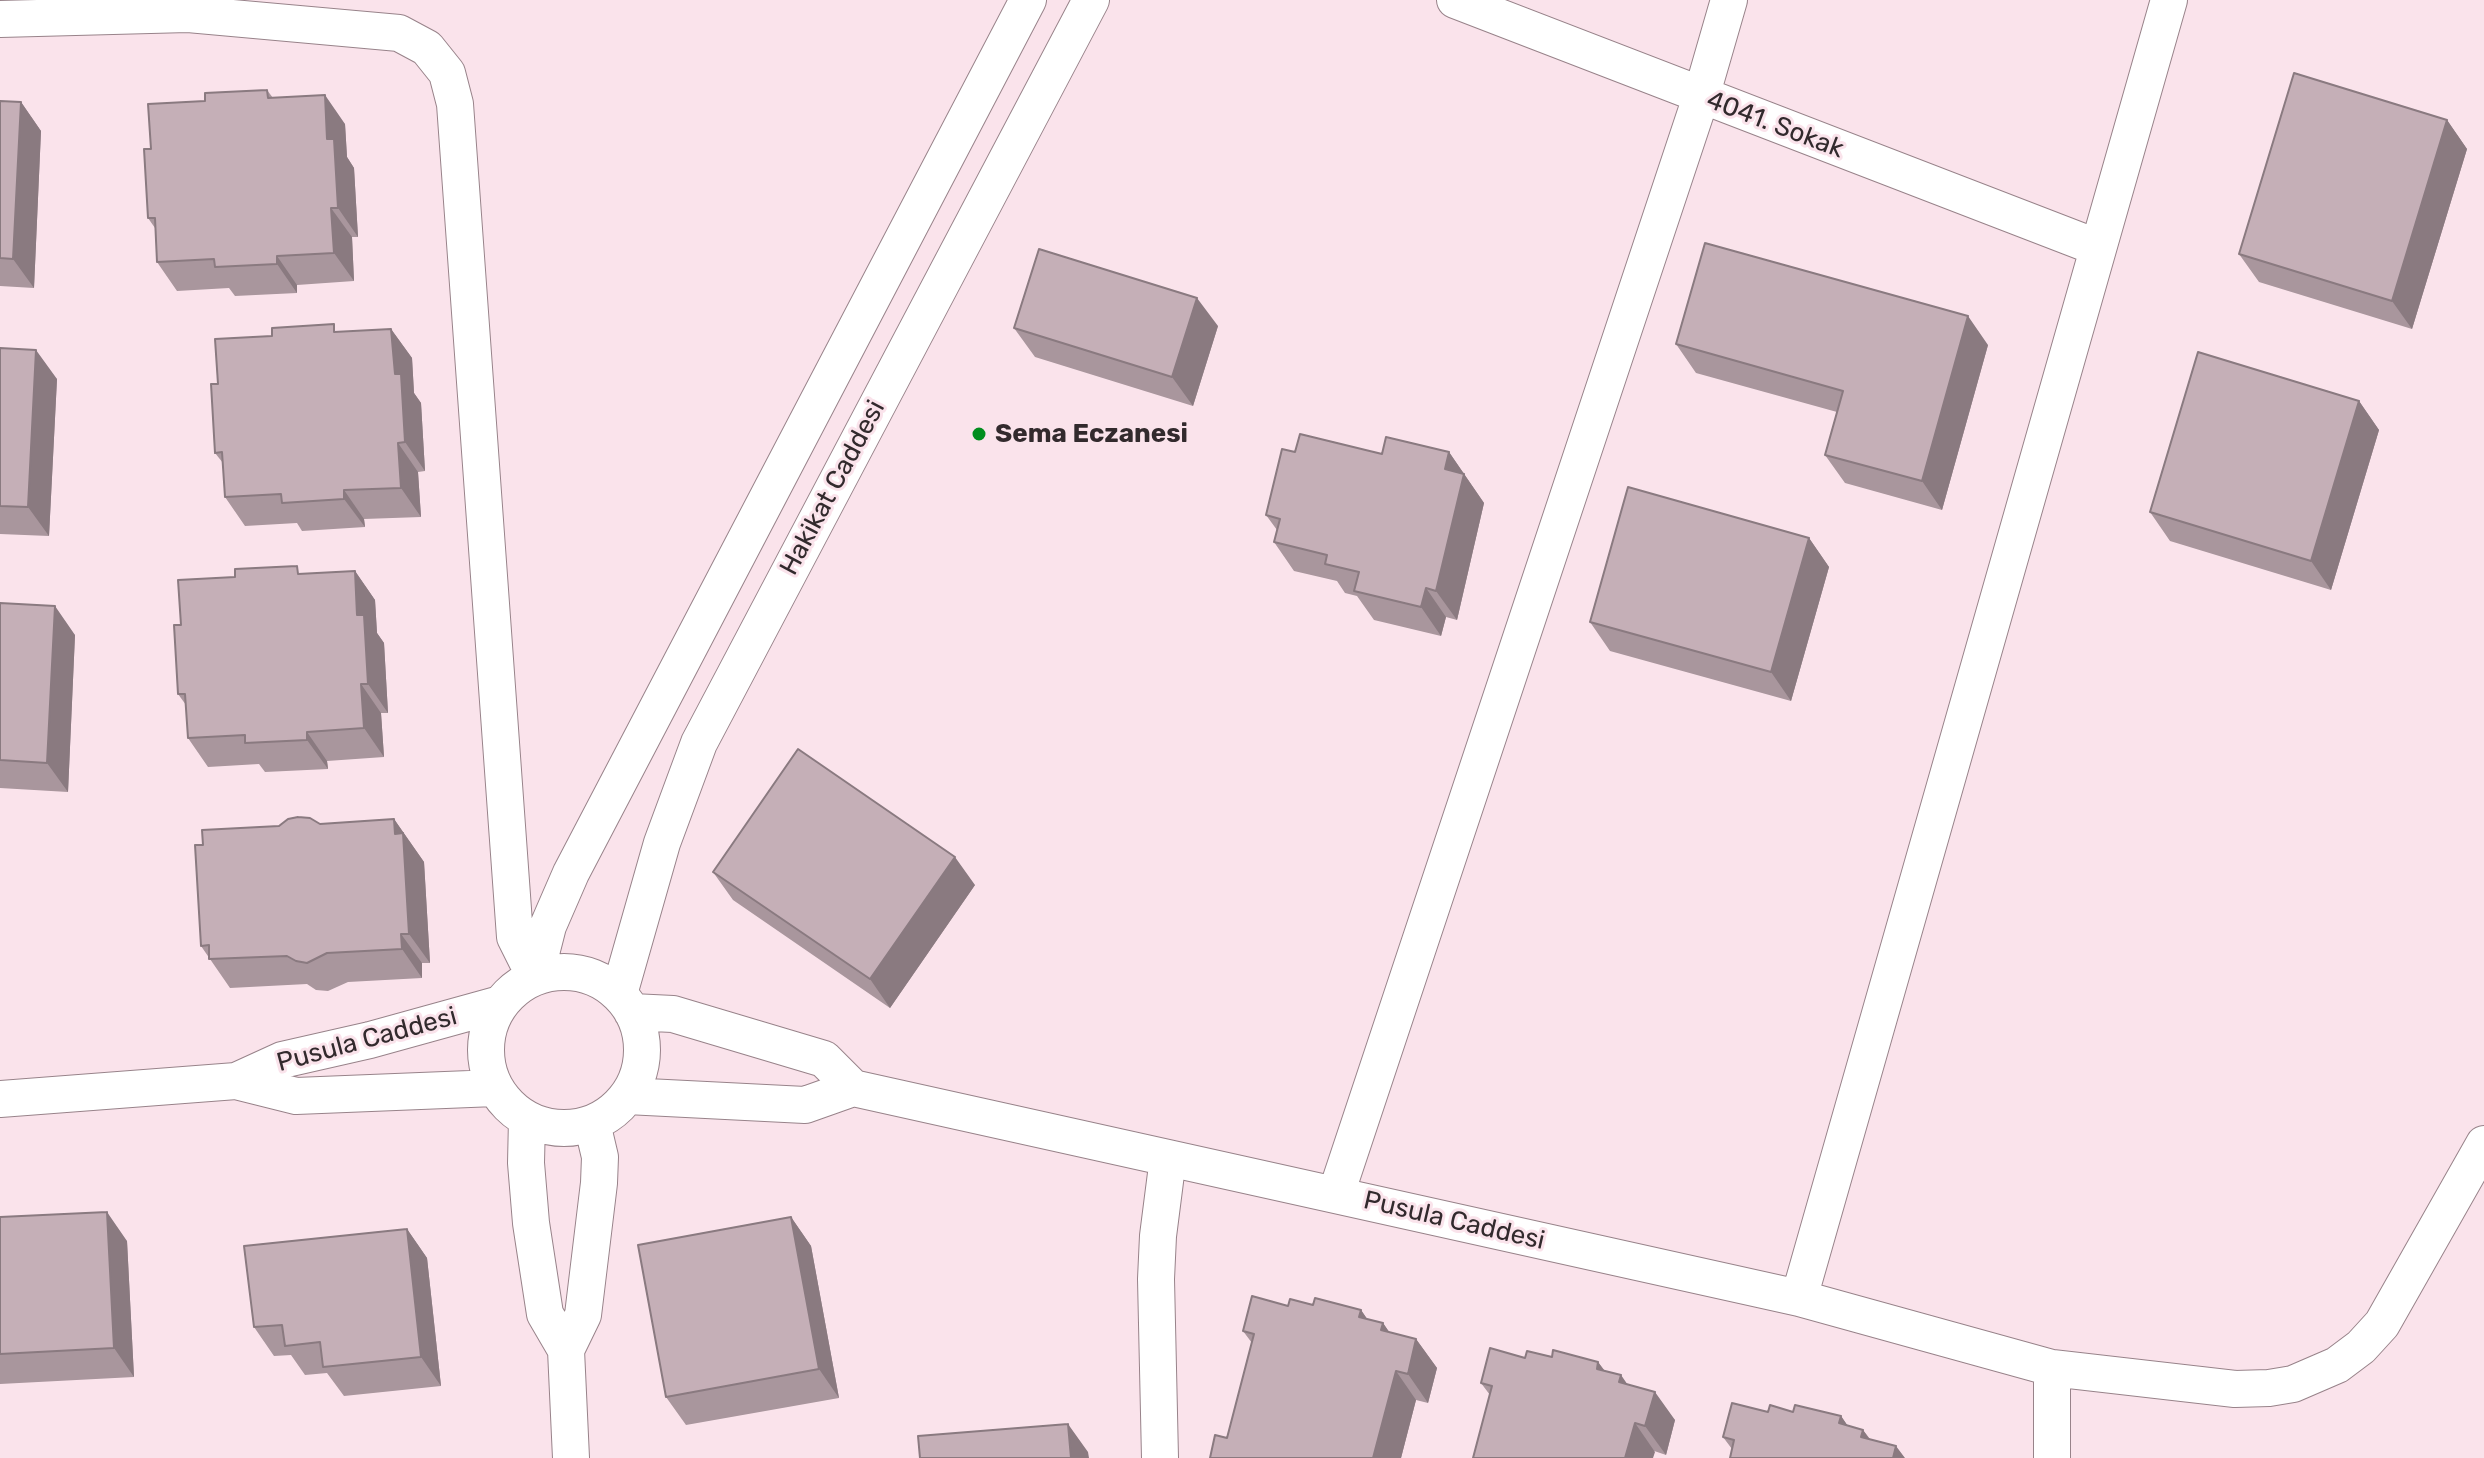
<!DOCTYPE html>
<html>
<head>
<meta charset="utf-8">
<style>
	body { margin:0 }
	canvas { display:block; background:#fae3eb }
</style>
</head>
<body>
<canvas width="2484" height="1458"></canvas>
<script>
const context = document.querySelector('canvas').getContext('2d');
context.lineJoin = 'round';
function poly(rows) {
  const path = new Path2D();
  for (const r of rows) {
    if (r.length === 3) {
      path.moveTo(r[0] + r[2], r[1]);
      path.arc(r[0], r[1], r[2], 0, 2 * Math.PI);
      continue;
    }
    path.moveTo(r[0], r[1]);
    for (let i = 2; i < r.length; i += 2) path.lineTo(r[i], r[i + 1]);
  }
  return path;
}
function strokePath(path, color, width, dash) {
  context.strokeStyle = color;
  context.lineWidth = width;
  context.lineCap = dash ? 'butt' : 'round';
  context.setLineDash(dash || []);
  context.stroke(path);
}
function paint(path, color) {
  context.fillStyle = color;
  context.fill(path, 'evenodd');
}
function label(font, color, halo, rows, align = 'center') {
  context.font = font + ' Rubik,sans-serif';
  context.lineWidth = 6;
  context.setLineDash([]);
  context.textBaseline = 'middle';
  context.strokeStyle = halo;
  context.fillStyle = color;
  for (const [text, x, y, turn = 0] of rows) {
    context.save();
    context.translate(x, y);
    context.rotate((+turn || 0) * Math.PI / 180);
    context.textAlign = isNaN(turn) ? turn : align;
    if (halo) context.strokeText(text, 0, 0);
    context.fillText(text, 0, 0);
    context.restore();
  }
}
const minor = poly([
	[1455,0,2096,247],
	[0,19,188,14,399,33,427,48,447,73,455,104,515,937,535,977],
	[564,1050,78],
	[535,977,548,926,571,873,1028,0],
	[619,994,662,843,699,743,1091,0],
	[632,1012,673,1014,824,1059,853,1088],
	[236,1081,282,1060,370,1040,500,1004],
	[627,1096,805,1105,853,1088,1799,1298,2052,1368,2235,1389,2269,1388,2293,1384,2337,1365,2361,1347,2382,1324,2484,1144],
	[0,1099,236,1081,296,1096,495,1088],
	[527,1119,526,1163,531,1223,545,1314,566,1350,571,1458],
	[1336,1194,1701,97,1729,0],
	[1799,1298,2169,0],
	[566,1350,583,1315,599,1183,600,1157,592,1123],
	[2052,1368,2052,1458],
	[1160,1458,1156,1279,1158,1236,1168,1158]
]);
strokePath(minor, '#98838a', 38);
strokePath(minor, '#fff', 36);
paint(poly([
	[267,90,273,98,345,124,347,157,354,168,358,237,352,237,354,281,297,285,297,293,235,296,229,288,177,291,157,262,155,228,148,218,151,149,205,101],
	[0,101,21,102,41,131,34,288,0,286],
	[2447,120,2467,149,2412,329,2259,282,2239,254],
	[1218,326,1193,406,1035,357,1014,328],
	[391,329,412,358,414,393,421,403,425,471,418,472,421,517,364,519,365,527,302,531,297,523,245,526,225,497,223,463,215,453,218,384,340,332],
	[1676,344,1988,345,1942,510,1845,483,1825,455,1837,412,1696,373],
	[0,348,57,379,49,536,0,534],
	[2359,401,2379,430,2331,590,2170,541,2150,512],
	[1295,452,1382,454,1449,452,1484,503,1457,620,1446,617,1441,636,1374,620,1357,596,1345,593,1337,581,1294,571,1274,542,1277,530,1266,515],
	[1809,538,1829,567,1791,701,1610,651,1590,622],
	[355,571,375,600,377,633,384,643,388,713,381,713,384,757,327,761,328,769,265,772,259,764,208,767,188,738,186,705,178,694,181,625,302,574],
	[0,603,75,635,68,792,0,788],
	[394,819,424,862,430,963,422,963,422,978,348,982,328,991,316,990,307,984,230,988,201,946,203,845,320,824],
	[713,872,975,885,890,1008,733,900],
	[0,1217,127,1241,134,1377,0,1384],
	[791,1217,811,1246,839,1398,686,1425,666,1397],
	[407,1229,427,1258,441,1386,344,1396,327,1373,305,1375,291,1355,274,1356,254,1327],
	[1313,1305,1361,1310,1367,1319,1383,1323,1389,1332,1416,1339,1437,1368,1428,1403,1416,1400,1401,1458,1210,1458,1227,1438,1252,1343,1243,1331,1288,1306],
	[1552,1357,1598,1362,1605,1371,1627,1384,1675,1420,1666,1455,1490,1395,1481,1383,1525,1358],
	[1768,1412,1793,1412,1841,1416,1847,1425,1863,1430,1870,1439,1732,1449,1723,1437]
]), '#a9969d');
paint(poly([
	[325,95,345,124,347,157,354,168,358,237,338,208,327,139],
	[21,102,41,131,34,288,13,259],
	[2447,120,2467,149,2412,329,2392,301],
	[331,208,352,237,354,281,334,253],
	[277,256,297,285,297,293,277,264],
	[1197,298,1218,326,1193,406,1172,377],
	[1968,316,1988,345,1942,510,1922,481],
	[391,329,412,358,414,393,421,403,425,471,405,442,395,374],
	[36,350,57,379,49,536,28,507],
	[2359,401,2379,430,2331,590,2311,561],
	[398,443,418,472,421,517,401,488],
	[1449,452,1484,503,1457,620,1436,591,1445,469],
	[344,490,364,519,365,527,344,499],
	[1809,538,1829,567,1791,701,1771,672],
	[355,571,375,600,377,633,384,643,388,713,368,684,357,615],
	[1426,588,1446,617,1441,636,1421,607],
	[55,606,75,635,68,792,47,763],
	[361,684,381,713,384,757,364,728],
	[307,732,327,761,328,769,307,740],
	[394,819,424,862,430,963,409,934,395,834],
	[955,857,975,885,890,1008,870,979],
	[401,934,422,963,422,978,402,949],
	[107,1212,127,1241,134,1377,114,1348],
	[791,1217,811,1246,839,1398,819,1369],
	[407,1229,427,1258,441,1386,421,1357],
	[1361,1310,1381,1339,1359,1317],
	[1383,1323,1403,1352,1381,1330],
	[1416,1339,1437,1368,1428,1403,1408,1374],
	[1598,1362,1619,1391,1597,1369],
	[1396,1371,1416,1400,1401,1458,1373,1458],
	[1621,1375,1641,1404,1619,1382],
	[1655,1392,1675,1420,1666,1455,1645,1426],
	[1841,1416,1861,1445,1839,1423],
	[1635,1423,1655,1452,1653,1458,1625,1458],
	[1068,1424,1088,1452,1089,1458,1071,1458],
	[1863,1430,1883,1458,1861,1437],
	[1896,1446,1905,1458,1893,1458]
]), '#8a7a80');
const building = poly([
	[2294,73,2447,120,2392,301,2239,254,2294,73],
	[267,90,268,98,325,95,327,139,334,139,338,208,331,208,334,253,277,256,277,264,215,267,214,259,157,262,155,218,148,218,144,149,151,149,148,104,205,101,205,93,267,90],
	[0,101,21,102,13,259,0,258,0,101],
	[1705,243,1968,316,1922,481,1825,455,1843,391,1676,344,1705,243],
	[1039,249,1197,298,1172,377,1014,328,1039,249],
	[334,324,334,332,391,329,395,374,401,374,405,442,398,443,401,488,344,490,344,499,282,503,281,494,225,497,222,452,215,453,211,384,218,384,215,339,272,336,272,328,334,324],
	[0,348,36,350,28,507,0,506,0,348],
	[2198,352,2359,401,2311,561,2150,512,2198,352],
	[1300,434,1382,454,1386,437,1449,452,1445,469,1464,474,1436,591,1426,588,1421,607,1354,591,1359,572,1325,564,1327,555,1274,542,1280,519,1266,515,1282,449,1295,452,1300,434],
	[1628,487,1809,538,1771,672,1590,622,1628,487],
	[297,566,298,574,355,571,357,615,364,615,368,684,361,684,364,728,307,732,307,740,245,743,245,735,188,738,185,694,178,694,174,625,181,625,178,580,235,577,235,569,297,566],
	[0,603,55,606,47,763,0,760,0,603],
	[798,749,955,857,870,979,713,872,798,749],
	[298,817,310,818,320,824,394,819,395,834,403,833,409,934,401,934,402,949,327,953,307,963,296,961,287,956,209,959,209,945,201,946,195,845,203,845,202,830,279,826,288,819,298,817],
	[107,1212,114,1348,0,1354,0,1217,107,1212],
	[791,1217,819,1369,666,1397,638,1245,791,1217],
	[407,1229,421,1357,323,1367,320,1342,285,1346,282,1325,254,1327,244,1246,407,1229],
	[1252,1296,1288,1306,1290,1299,1313,1305,1315,1298,1361,1310,1359,1317,1383,1323,1381,1330,1416,1339,1408,1374,1396,1371,1373,1458,1210,1458,1215,1435,1227,1438,1254,1334,1243,1331,1252,1296],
	[1490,1348,1525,1358,1527,1351,1552,1357,1553,1350,1598,1362,1597,1369,1621,1375,1619,1382,1655,1392,1645,1426,1635,1423,1625,1458,1473,1458,1492,1386,1481,1383,1490,1348],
	[1732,1403,1768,1412,1770,1405,1793,1412,1795,1405,1841,1416,1839,1423,1863,1430,1861,1437,1896,1446,1893,1458,1730,1458,1734,1440,1723,1437,1732,1403],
	[1068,1424,1071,1458,920,1458,918,1436,1068,1424]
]);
paint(building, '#c5afb7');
strokePath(building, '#8a7a80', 2);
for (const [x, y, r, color] of [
	[979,434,8,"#008d1e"]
]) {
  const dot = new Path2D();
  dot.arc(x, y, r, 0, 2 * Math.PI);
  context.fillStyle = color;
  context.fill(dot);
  strokePath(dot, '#fae3eb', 3);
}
label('26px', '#322a2d', '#fae3eb', [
	["4041. Sokak",1775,125,21],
	["Hakikat Caddesi",833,488,-62],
	["Pusula Caddesi",367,1040,-15],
	["Pusula Caddesi",1454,1221,13]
]);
label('bold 26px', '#322a2d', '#fae3eb', [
	["Sema Eczanesi",995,434]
], 'left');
</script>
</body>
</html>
